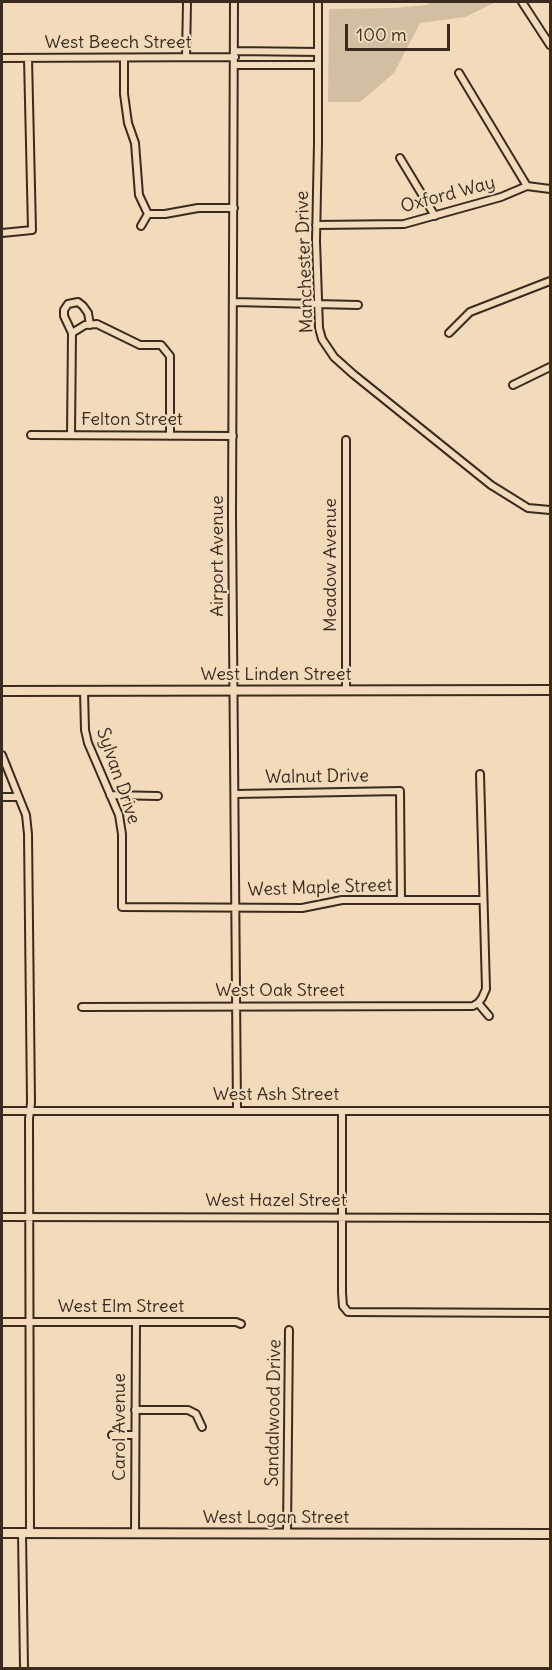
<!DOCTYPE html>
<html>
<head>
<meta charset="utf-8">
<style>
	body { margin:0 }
	#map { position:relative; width:552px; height:1670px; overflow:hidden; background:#f2daba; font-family:Delius,sans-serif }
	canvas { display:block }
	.frame { position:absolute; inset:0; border:3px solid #3b2a1e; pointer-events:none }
	.scale { position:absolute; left:345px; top:24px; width:105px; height:27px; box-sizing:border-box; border:3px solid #3b2a1e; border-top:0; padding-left:8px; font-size:18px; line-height:21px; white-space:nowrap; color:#3b2a1e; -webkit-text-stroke:4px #f2daba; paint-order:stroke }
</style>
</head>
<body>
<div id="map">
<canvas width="552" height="1670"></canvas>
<div class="frame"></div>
<div class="scale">100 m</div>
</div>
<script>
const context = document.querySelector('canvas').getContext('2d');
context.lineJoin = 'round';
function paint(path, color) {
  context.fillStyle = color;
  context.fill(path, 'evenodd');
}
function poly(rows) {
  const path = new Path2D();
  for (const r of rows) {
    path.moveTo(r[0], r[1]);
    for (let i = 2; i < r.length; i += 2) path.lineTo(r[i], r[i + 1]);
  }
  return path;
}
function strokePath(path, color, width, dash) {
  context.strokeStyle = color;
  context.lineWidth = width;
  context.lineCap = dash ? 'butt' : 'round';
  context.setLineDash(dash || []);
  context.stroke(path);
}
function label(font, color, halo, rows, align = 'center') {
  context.font = font + ' Delius,sans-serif';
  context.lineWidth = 4.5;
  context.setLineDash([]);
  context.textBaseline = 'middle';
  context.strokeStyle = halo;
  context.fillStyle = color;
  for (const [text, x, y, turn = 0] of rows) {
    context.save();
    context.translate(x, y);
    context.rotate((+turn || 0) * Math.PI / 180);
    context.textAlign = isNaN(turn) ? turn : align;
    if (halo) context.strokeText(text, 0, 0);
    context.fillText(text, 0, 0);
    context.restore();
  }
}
paint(poly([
	[430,2,496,2,465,17,420,23,394,73,360,102,328,102,329,9,395,8,427,5]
]), '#d4bea1');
const minor = poly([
	[234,2,232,516,237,1110],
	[318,2,318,143,316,241,319,328,322,339,334,357,353,374,491,485,528,508,550,510],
	[522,2,550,45],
	[235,51,318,52],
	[186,57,187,2],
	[2,58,235,57],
	[124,58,124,94,128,123,135,143,139,195,148,214,165,214,198,208,234,208],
	[235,65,318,65],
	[459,73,527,186],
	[400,158,435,216],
	[316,225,404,224,501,197,527,186,550,189],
	[141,226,148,214],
	[2,233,32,230,28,58],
	[234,302,358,305],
	[72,333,85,325,97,324,140,345,161,345,170,356,170,436],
	[449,333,470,312,550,281],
	[513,385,550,367],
	[31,435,233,436],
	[71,435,72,333,64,316,64,310,68,304,78,302,83,306,88,313,90,325],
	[346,689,346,440],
	[84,691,85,730,88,743,119,815,122,834,122,907,302,908,342,900,483,900],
	[2,755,26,815,28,834,31,1103,29,1119,30,1533],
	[235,794,400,791,401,900],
	[110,795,158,796],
	[2,797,18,797],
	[478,1003,482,998,486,989,480,774],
	[478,1003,489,1016],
	[82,1007,473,1006,478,1003],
	[2,1111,550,1111],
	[342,1111,342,1293,343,1306,348,1312,550,1313],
	[2,1217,550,1218],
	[2,1322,236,1322,241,1324],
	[135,1410,188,1410,196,1414,202,1427],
	[112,1435,135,1435],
	[22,1533,24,1668],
	[135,1533,136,1322],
	[287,1533,289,1330]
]);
const tertiary = poly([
	[2,691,550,690],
	[2,1533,550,1534]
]);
strokePath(minor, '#3b2a1e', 10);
strokePath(tertiary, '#3b2a1e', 12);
strokePath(minor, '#f2daba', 6);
strokePath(tertiary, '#f2daba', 8);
label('18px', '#3b2a1e', '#f2daba', [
	["West Beech Street",118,43],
	["Oxford Way",448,195,-15],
	["Manchester Drive",305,262,-92],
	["Felton Street",132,420],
	["Airport Avenue",218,556,-90],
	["Meadow Avenue",331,565,-90],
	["West Linden Street",276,675],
	["Sylvan Drive",118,776,71],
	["Walnut Drive",317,777,-1],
	["West Maple Street",320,888,-2],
	["West Oak Street",280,991],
	["West Ash Street",276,1095],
	["West Hazel Street",276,1201],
	["West Elm Street",121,1307],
	["Sandalwood Drive",274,1413,-89],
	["Carol Avenue",120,1427,-90],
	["West Logan Street",276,1518]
]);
</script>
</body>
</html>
